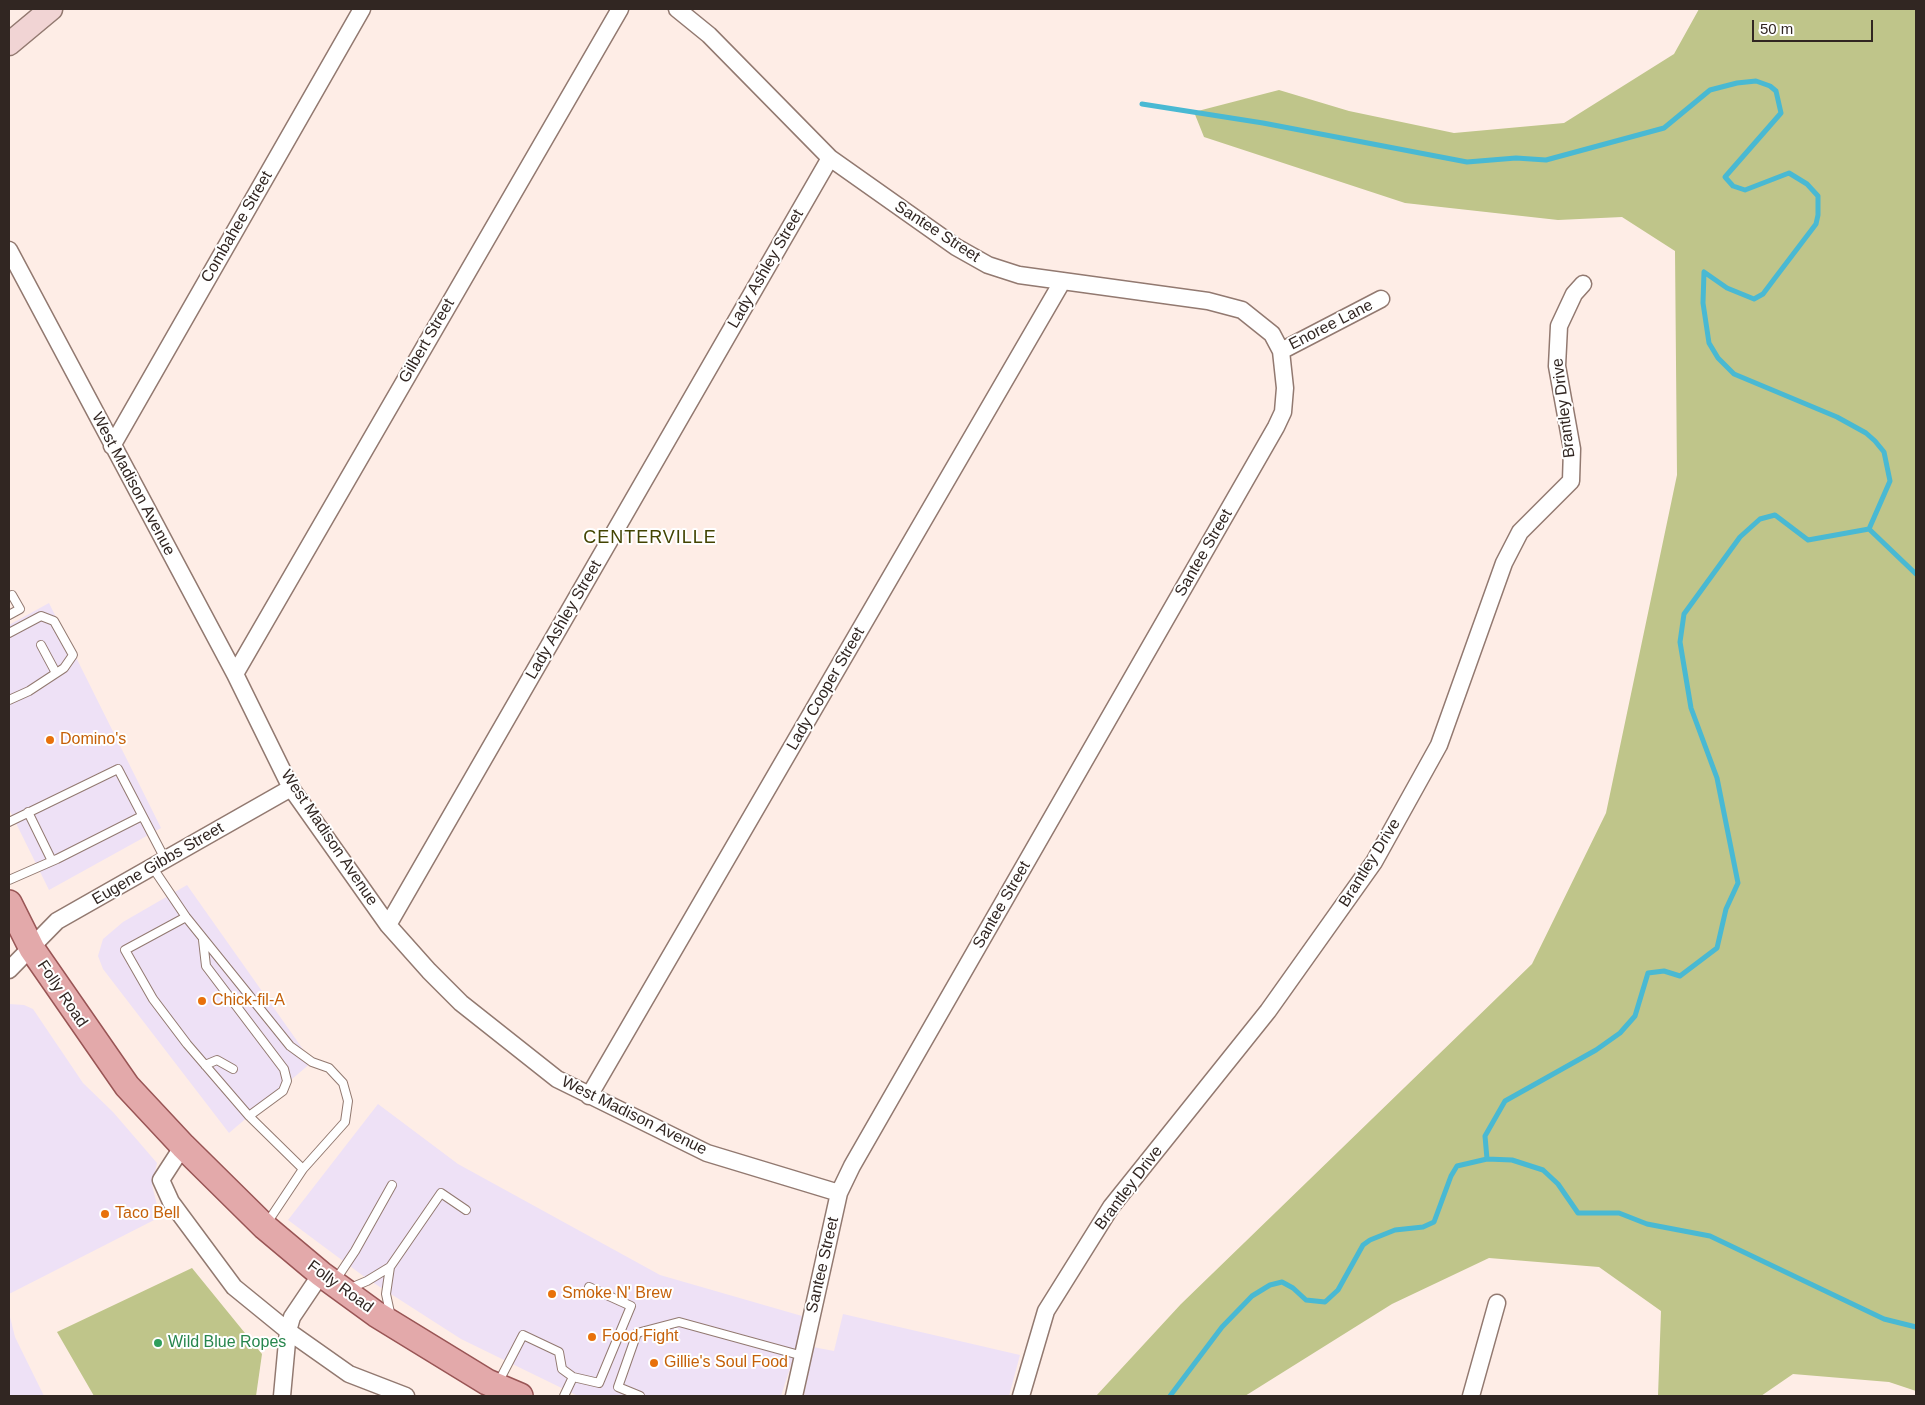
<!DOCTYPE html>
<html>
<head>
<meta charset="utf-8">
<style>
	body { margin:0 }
	#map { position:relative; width:1925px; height:1405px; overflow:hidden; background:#feede6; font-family:Arial,sans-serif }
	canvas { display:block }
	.frame { position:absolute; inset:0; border:10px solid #312622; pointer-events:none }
	.scale { position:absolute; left:1752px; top:20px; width:121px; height:22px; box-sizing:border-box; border:2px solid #312622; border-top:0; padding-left:6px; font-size:15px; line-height:18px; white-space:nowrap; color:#312622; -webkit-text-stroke:4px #fff; paint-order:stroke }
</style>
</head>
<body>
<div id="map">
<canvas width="1925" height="1405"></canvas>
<div class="frame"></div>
<div class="scale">50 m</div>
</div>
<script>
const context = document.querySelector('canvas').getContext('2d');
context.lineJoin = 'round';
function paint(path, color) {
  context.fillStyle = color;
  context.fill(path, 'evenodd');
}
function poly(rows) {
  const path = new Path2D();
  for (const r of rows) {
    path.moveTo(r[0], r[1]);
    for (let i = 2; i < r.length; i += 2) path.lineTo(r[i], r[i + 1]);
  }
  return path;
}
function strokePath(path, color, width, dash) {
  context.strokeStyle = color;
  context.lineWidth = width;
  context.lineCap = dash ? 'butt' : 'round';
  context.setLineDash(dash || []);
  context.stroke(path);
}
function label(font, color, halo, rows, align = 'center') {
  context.font = font + ' Arial,sans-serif';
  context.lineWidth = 4;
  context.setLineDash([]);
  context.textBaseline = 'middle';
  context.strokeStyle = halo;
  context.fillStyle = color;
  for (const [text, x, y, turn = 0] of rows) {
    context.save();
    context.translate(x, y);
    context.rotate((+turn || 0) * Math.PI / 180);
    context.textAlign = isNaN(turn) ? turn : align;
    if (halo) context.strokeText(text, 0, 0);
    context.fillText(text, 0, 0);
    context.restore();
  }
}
paint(poly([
	[49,603,161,828,49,890,9,809,9,625],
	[187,885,312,1062,229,1133,103,969,98,956,103,939,123,922],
	[9,1004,24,1005,33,1009,83,1083,113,1112,157,1163,152,1185,160,1217,9,1294],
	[378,1104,458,1164,660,1275,802,1316,799,1340,781,1396,578,1396,461,1339,366,1278,288,1220],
	[9,1313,15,1337,44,1396,9,1396],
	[843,1314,1020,1355,1009,1396,804,1396,813,1347,834,1351]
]), '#eee1f6');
paint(poly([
	[1699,9,1916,9,1916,1391,1889,1382,1793,1374,1761,1396,1658,1396,1661,1311,1599,1267,1489,1258,1392,1304,1245,1396,1096,1396,1181,1304,1532,964,1606,813,1677,475,1675,251,1622,217,1558,220,1405,203,1204,137,1194,112,1279,90,1349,111,1454,133,1564,123,1674,54],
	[192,1268,262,1354,256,1396,94,1396,57,1332]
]), '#bfc58a');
strokePath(poly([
	[1142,104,1263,123,1467,162,1516,158,1546,160,1664,128,1710,90,1737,83,1756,81,1770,86,1776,91,1781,113,1725,177,1733,186,1745,190,1789,173,1807,184,1818,196,1818,215,1816,224,1775,278,1763,294,1754,299,1727,288,1704,272,1703,303,1709,343,1718,358,1734,374,1837,417,1866,433,1875,441,1884,452,1890,481,1869,529],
	[1869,529,1916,574],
	[1487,1159,1485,1136,1505,1101,1596,1050,1620,1033,1635,1016,1648,973,1664,971,1680,976,1717,948,1726,909,1738,883,1717,778,1691,708,1680,642,1684,614,1740,537,1760,519,1775,515,1808,540,1869,529],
	[1170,1396,1222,1327,1252,1296,1270,1285,1282,1282,1293,1288,1306,1300,1325,1302,1338,1290,1363,1245,1370,1240,1395,1230,1423,1227,1434,1222,1451,1176,1457,1166,1487,1159,1512,1160,1543,1170,1558,1184,1578,1213,1619,1213,1647,1224,1710,1236,1884,1319,1916,1327]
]), '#49b9d3', 5);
const lane = poly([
	[9,615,20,609,12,595],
	[9,633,41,616,54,621,73,655,64,668,29,691,9,700],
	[41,645,56,673],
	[28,812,52,861],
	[9,822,118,769,165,859],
	[153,868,186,917,290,1046,312,1062,329,1068,343,1083,348,1101,345,1122,303,1169,267,1223],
	[9,880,57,859,142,816],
	[186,917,125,950,153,999,187,1044,249,1116,303,1169],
	[203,940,206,966,284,1069,287,1081,283,1091,249,1116],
	[205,1065,217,1060,233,1069],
	[390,1267,386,1294,391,1317],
	[335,1281,355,1251,392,1185],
	[348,1289,367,1281,390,1267,441,1193,466,1210],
	[498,1383,523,1335,559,1352,562,1369,573,1377,599,1383,631,1306,589,1287],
	[564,1396,573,1377],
	[640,1396,618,1387,637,1333,679,1322,803,1356]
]);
const street = poly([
	[677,9,709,35,830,158,956,247,988,265,1019,275,1208,301,1242,310,1272,334,1281,351,1285,388,1283,412,1276,427,852,1166,839,1193,794,1396],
	[9,250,235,674,291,788,388,925,429,971,461,1003,557,1079,707,1153,839,1193],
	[1281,351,1381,299],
	[112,446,362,9],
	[235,674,620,9],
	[388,925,830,158],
	[9,970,57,921,291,788],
	[589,1096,1062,282],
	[183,1146,161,1180,171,1202,234,1287,288,1331,349,1374,406,1396],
	[282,1396,288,1331,292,1317,321,1274],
	[1021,1396,1046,1311,1111,1207,1268,1011,1374,862,1439,745,1504,563,1520,532,1571,481,1572,449,1557,366,1559,326,1574,294,1583,284],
	[1471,1396,1497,1303]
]);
const secondary = poly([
	[9,44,51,9]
]);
const primary = poly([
	[9,903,32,949,127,1086,183,1146,265,1227,321,1274,376,1314,487,1382,520,1396]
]);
strokePath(lane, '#927970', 10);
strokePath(street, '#927970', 19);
strokePath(secondary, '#927970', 25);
strokePath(primary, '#955', 28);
strokePath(lane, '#fff', 8);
strokePath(street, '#fff', 16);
strokePath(secondary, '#f1d4d4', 22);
strokePath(primary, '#e3a9aa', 25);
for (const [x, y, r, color] of [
	[50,740,5,"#e8710a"],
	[202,1001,5,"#e8710a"],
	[105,1214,5,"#e8710a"],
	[552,1294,5,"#e8710a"],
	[592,1337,5,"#e8710a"],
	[158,1343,5,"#2e9e5b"],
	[654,1363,5,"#e8710a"]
]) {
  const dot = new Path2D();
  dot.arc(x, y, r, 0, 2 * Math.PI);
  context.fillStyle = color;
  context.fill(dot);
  strokePath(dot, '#fff', 2);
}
label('16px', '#312622', '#fff', [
	["Combahee Street",237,227,-60],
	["Santee Street",937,232,33],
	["Lady Ashley Street",766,269,-60],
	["Enoree Lane",1331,325,-27],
	["Gilbert Street",427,341,-60],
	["Brantley Drive",1564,408,-97],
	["West Madison Avenue",133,484,62],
	["Santee Street",1204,553,-60],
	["Lady Ashley Street",564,620,-60],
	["Lady Cooper Street",826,689,-60],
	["West Madison Avenue",329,838,56],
	["Brantley Drive",1370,863,-58],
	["Eugene Gibbs Street",158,864,-30],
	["Santee Street",1002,905,-60],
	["Folly Road",62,994,56],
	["West Madison Avenue",634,1116,26],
	["Brantley Drive",1129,1188,-53],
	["Santee Street",823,1265,-77],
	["Folly Road",340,1287,36]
]);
label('16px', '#c56008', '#fff', [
	["Domino's",60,740],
	["Chick-fil-A",212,1001],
	["Taco Bell",115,1214],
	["Smoke N' Brew",562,1294],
	["Food Fight",602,1337],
	["Gillie's Soul Food",664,1363]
], 'left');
label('16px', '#27864d', '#fff', [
	["Wild Blue Ropes",168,1343]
], 'left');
context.letterSpacing = '1px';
label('18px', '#434402', '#fff', [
	["CENTERVILLE",650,538]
]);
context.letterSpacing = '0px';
</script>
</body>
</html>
